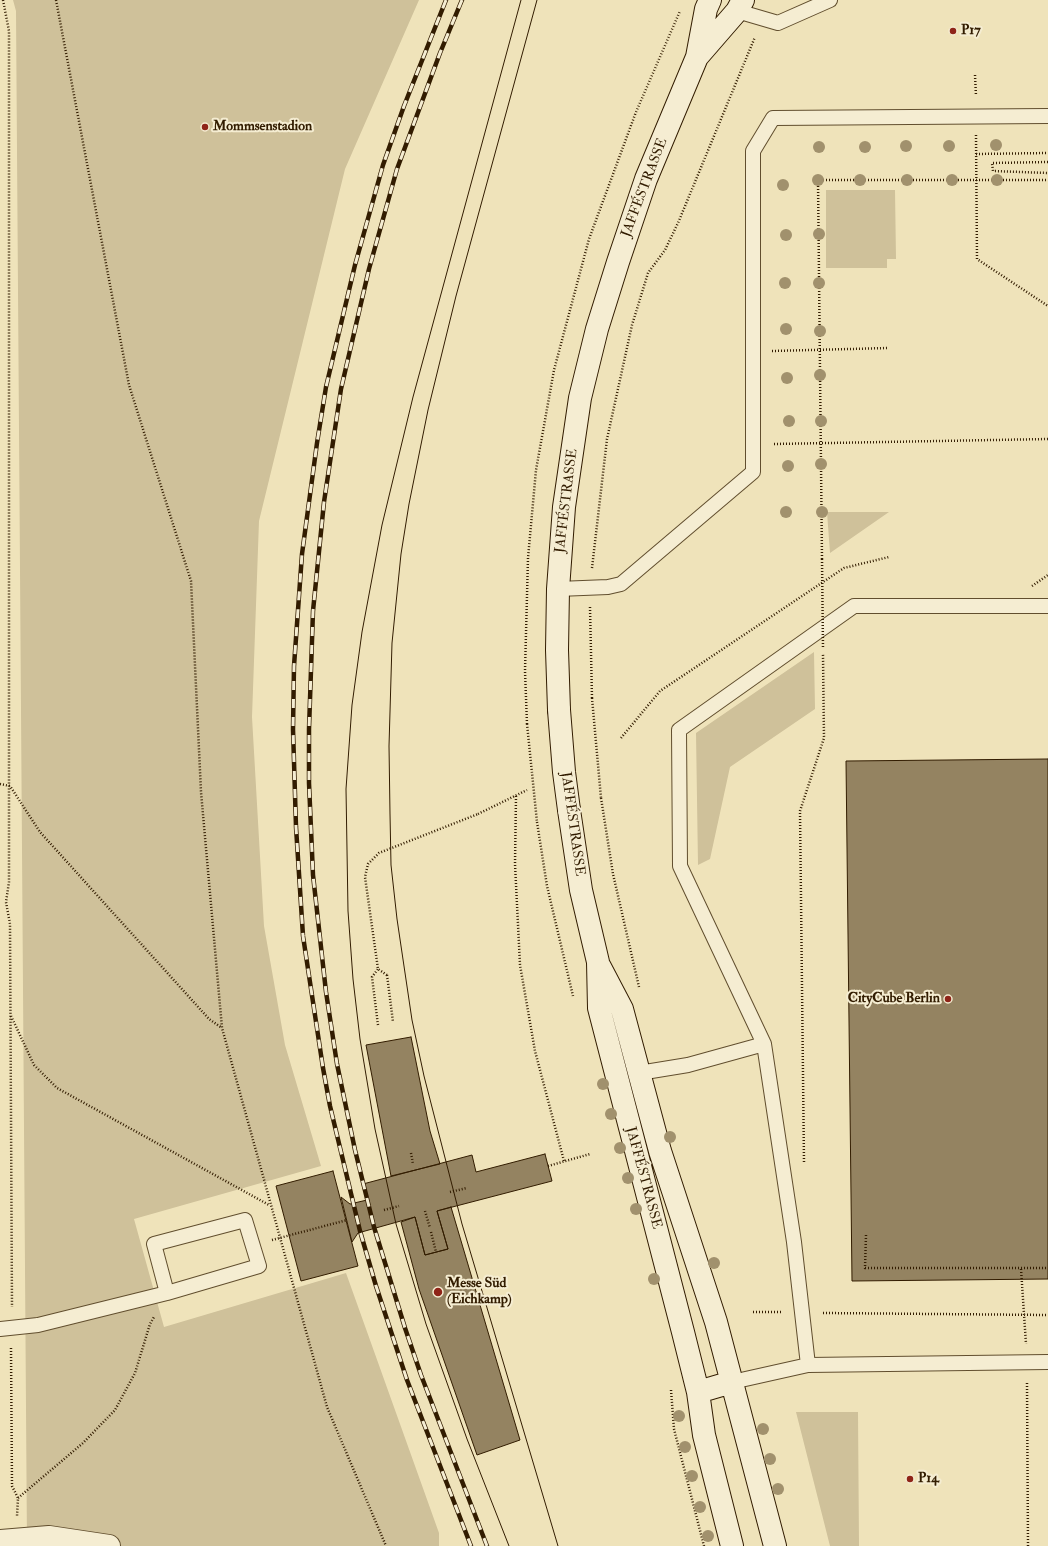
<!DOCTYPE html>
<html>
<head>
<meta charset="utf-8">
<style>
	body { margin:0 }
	canvas { display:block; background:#efe3ba }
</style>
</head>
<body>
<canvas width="1048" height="1546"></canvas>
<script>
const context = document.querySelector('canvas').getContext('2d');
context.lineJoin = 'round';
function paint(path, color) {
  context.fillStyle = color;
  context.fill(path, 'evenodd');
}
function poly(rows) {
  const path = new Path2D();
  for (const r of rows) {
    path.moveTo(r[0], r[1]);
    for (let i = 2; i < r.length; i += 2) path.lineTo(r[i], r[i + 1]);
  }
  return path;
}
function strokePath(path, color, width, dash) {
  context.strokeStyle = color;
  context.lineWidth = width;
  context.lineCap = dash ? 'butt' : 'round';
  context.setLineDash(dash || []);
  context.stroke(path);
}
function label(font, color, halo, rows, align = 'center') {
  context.font = font + ' "IM FELL Double Pica",serif';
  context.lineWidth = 4;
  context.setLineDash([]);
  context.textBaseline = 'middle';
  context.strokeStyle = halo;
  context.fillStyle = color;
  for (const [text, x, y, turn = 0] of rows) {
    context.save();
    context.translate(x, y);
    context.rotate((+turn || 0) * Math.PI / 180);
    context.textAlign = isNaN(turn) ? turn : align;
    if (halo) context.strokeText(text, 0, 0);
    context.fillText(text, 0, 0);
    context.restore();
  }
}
paint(poly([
	[13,0,419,0,345,169,259,521,252,717,264,926,285,1045,321,1166,134,1219,164,1327,346,1273,439,1533,439,1546,27,1546,16,11],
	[826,190,895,190,896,259,887,259,887,268,826,268],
	[827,512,889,512,830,553],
	[814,652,815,709,730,767,710,859,698,865,696,733],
	[796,1412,858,1412,859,1546,830,1546]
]), '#cfc19a');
const building = poly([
	[1048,759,1048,1279,852,1281,846,761,1048,759],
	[411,1037,430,1131,440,1164,391,1176,366,1045,411,1037],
	[545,1154,552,1181,437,1211,448,1249,425,1255,415,1217,358,1233,352,1242,341,1197,350,1204,367,1200,363,1184,472,1155,476,1172,545,1154],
	[333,1171,358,1266,301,1281,276,1186,333,1171],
	[451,1207,520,1440,477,1455,419,1289,401,1222,415,1217,425,1255,448,1249,437,1211,451,1207]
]);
paint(building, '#948361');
strokePath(building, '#321c00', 1);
const lane = poly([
	[737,11,778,23,830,0],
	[558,589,608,587,621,584,753,472,753,151,773,118,1048,116],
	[764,1044,794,1242,808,1365],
	[639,1073,688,1065,764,1044,680,866,679,730,854,606,1048,606],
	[0,1329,38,1325,167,1293,259,1266,245,1220,154,1244,167,1293],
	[732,1382,808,1365,1048,1362]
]);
const street = poly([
	[0,1541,49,1537,109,1546]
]);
const secondary = poly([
	[698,56,737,11,743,0],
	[559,710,557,650,558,589,564,507,580,398,597,329,618,262,646,179,697,57,706,9,710,0],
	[569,810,581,890,598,962,599,1008,683,1332,698,1392,704,1435,732,1546],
	[600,967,622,1009,660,1151,716,1322,775,1546],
	[698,1392,732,1382]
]);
strokePath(lane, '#614e2e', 16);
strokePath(street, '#614e2e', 24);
strokePath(secondary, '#321c00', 24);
strokePath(poly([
	[3,0,9,31,9,882,6,902,10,924,12,1307],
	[56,0,129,385,191,581,201,792,222,1028,327,1407,386,1546],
	[975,75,976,96],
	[976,135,977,259,1048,306],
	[976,154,1048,153],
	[1048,162,992,163,993,171,1048,173],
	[772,351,888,348],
	[774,444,1048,439],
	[822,559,818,180,1048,180],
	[592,568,607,439,632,325,648,273,665,250,678,223,755,37],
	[1032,586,1048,575],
	[590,607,592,698],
	[527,724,525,671,528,558,536,470,554,370,589,239,636,112,680,11],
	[621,738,660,691,844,568,889,557],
	[0,784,10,786,40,832,209,1019,222,1028],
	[516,796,515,864,520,965,535,1051,564,1161],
	[601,798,613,874,639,987],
	[478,814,527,790],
	[537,822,547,886,573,996],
	[387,975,393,1022],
	[11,1016,34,1065,57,1088,269,1205],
	[378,1025,372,977,378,969],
	[411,1153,413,1164],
	[804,1162,800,811,824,738,823,654],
	[548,1166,590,1154],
	[450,1192,467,1188],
	[384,1210,399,1206],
	[425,1211,430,1228],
	[431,1232,436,1252],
	[866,1235,865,1268,1048,1268],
	[272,1240,347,1220],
	[1021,1269,1026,1344],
	[753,1312,782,1312],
	[823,1313,1048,1315],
	[11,1348,12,1486,18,1498,17,1516],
	[1027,1383,1028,1546],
	[671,1390,674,1429,704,1546],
	[18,1498,83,1443,115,1410,135,1373,150,1324,154,1317]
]), '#321c00', 2.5, [1, 2]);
strokePath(lane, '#f5edd2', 14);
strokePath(street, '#f5edd2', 22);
strokePath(secondary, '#f5edd2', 22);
strokePath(poly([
	[537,0,456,296,428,410,409,504,401,554,392,643,389,746,390,814,391,865,397,919,412,1020,424,1076,462,1224,558,1546],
	[509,1546,467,1439,426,1324,396,1224,375,1129,360,1039,353,979,348,911,346,789,352,705,362,632,382,525,413,397,521,0]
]), '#321c00', 1);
const rail = poly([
	[446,0,404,106,383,165,355,265,326,387,317,443,302,554,294,666,293,729,296,827,303,936,323,1068,330,1106,360,1231,376,1286,407,1380,471,1546],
	[462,0,440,53,397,169,369,269,341,389,324,502,313,611,309,729,309,783,313,875,326,992,337,1064,355,1150,374,1227,405,1328,421,1375,487,1546]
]);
strokePath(rail, '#321c00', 4.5);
strokePath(rail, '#f5edd2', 3, [9]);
const secondaryBridge = poly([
	[559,710,564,772,569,810]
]);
strokePath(secondaryBridge, '#321c00', 24, []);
strokePath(poly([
	[822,559,823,648],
	[592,698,601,798],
	[527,724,537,822],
	[387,975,378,969,365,877,368,864,379,853,478,814]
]), '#321c00', 2.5, [1, 2]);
strokePath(secondaryBridge, '#f5edd2', 22);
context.fillStyle = '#a1916d';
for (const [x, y] of [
	[996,145],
	[906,146],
	[949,146],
	[819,147],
	[865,147],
	[818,180],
	[860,180],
	[907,180],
	[952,180],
	[997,180],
	[783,185],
	[819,234],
	[786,235],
	[785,283],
	[819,283],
	[786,329],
	[820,331],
	[820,375],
	[787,378],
	[789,421],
	[821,421],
	[821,464],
	[788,466],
	[786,512],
	[822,512],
	[603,1084],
	[611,1114],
	[670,1137],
	[620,1148],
	[628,1178],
	[636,1209],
	[714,1263],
	[654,1279],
	[679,1416],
	[763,1429],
	[685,1447],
	[770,1459],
	[692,1476],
	[778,1489],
	[700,1507],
	[708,1536]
]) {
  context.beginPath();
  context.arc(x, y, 6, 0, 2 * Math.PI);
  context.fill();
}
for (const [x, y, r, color] of [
	[953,31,4,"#8f2418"],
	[205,127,4,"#8f2418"],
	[948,999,4,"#8f2418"],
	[438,1292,5,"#8f2418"],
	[910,1479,4,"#8f2418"]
]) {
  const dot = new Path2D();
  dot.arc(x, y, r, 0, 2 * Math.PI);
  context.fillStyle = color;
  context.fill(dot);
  strokePath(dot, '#f5edd2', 1.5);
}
label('bold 14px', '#321c00', '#f5edd2', [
	["P17",961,31],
	["Mommsenstadion",213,127],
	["CityCube Berlin",940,999,"right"],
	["Messe Süd",447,1284],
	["(Eichkamp)",447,1300],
	["P14",918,1479]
], 'left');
label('14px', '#321c00', '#f5edd2', [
	["JAFFÉSTRASSE",645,188,-69],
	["JAFFÉSTRASSE",567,501,-83],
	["JAFFÉSTRASSE",572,824,82],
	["JAFFÉSTRASSE",643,1178,75]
]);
</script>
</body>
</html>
